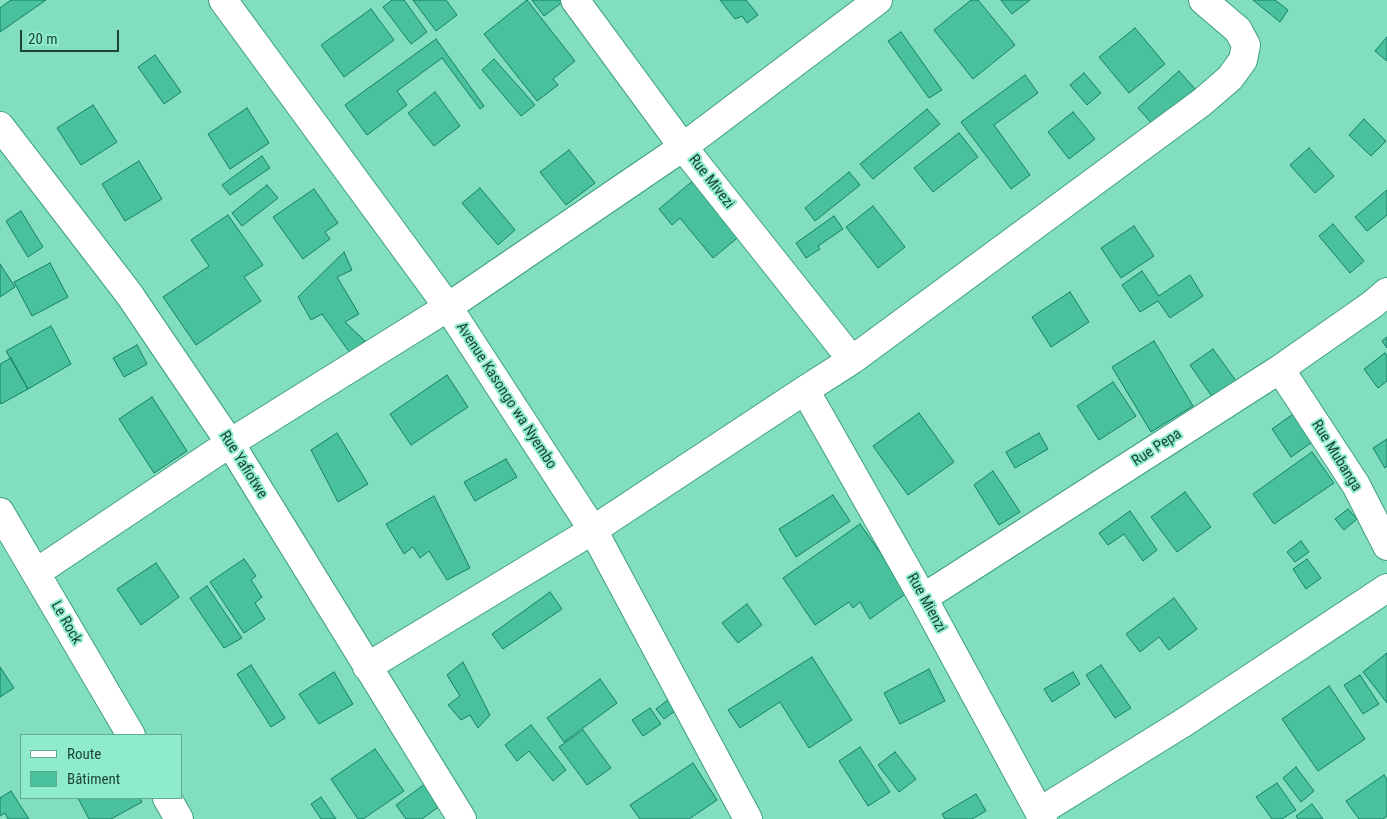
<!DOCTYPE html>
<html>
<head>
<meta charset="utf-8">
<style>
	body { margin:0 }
	#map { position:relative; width:1387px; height:819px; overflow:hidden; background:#81debf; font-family:"Roboto Condensed",sans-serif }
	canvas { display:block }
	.legend { position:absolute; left:20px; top:734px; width:162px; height:65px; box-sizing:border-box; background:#8eeccc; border:1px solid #61a990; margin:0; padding:6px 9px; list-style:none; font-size:15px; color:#1d4437 }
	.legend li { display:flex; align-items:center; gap:10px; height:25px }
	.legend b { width:25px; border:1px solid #61a990 }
	.scale { position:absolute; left:20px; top:30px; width:99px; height:22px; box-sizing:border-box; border:2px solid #1d4437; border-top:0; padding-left:6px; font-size:15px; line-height:18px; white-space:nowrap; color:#1d4437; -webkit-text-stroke:4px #8eeccc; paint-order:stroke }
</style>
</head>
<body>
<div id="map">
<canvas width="1387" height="819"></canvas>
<ul class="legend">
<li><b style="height:6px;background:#fff"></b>Route</li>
<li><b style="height:14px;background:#49c19d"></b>Bâtiment</li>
</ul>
<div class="scale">20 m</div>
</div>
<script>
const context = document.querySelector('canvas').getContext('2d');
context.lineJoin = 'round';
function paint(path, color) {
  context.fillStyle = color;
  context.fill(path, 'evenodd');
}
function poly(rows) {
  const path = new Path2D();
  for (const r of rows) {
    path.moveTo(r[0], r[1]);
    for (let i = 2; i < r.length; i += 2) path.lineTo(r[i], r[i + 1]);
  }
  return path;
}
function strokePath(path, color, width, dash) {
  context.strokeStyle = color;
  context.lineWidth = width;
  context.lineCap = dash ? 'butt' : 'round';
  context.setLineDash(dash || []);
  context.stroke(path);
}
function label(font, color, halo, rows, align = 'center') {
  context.font = font + ' "Roboto Condensed",sans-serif';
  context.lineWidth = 4;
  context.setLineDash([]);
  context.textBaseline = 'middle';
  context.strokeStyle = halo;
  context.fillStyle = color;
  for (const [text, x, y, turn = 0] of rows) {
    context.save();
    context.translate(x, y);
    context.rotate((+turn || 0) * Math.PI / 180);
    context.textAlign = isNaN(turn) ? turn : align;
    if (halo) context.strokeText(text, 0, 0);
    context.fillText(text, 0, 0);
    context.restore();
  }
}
const building = poly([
	[11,0,46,0,0,32,0,8,11,0],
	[392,0,404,0,427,32,411,44,383,7,392,0],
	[413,0,446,0,457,15,436,31,413,0],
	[527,0,575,61,553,79,558,85,537,101,484,34,527,0],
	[532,0,563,0,564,1,544,16,532,0],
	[720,0,746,0,758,15,747,23,742,16,735,19,720,0],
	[971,0,978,0,1015,45,973,79,934,30,971,0],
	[1001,0,1030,0,1012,14,1001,0],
	[1253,0,1275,0,1288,10,1280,22,1253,0],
	[371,9,394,40,344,77,321,45,371,9],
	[1135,28,1165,64,1129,93,1099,57,1135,28],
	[901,32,942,90,929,98,888,41,901,32],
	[1387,37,1387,61,1375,51,1387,37],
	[436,39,484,106,480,109,442,58,397,91,407,105,367,135,345,105,436,39],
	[155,55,181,92,164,104,138,67,155,55],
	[494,59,535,105,521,116,482,70,494,59],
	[1179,71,1195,89,1154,126,1138,108,1179,71],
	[1084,73,1101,93,1087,105,1070,85,1084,73],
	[1025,75,1038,93,994,125,1030,175,1011,189,961,122,1025,75],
	[435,92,460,126,434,146,408,113,435,92],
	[93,105,117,142,81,165,57,128,93,105],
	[247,108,269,143,230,169,208,134,247,108],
	[927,109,940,124,873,179,860,164,927,109],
	[1073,112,1095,139,1069,159,1048,132,1073,112],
	[1364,119,1386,141,1371,156,1349,135,1364,119],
	[959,133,978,157,933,192,914,168,959,133],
	[1309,148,1334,176,1315,193,1290,165,1309,148],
	[569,150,595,183,566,205,540,172,569,150],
	[262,156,270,168,230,195,222,185,262,156],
	[139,161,162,199,125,221,102,184,139,161],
	[849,172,860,185,815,221,805,208,849,172],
	[695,179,741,235,713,258,680,218,672,225,659,209,695,179],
	[267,185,278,198,242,226,232,213,267,185],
	[480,188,515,230,498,245,462,203,480,188],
	[314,189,338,223,325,232,330,239,303,259,273,217,314,189],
	[1387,190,1387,215,1367,231,1355,217,1387,190],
	[873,206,905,247,878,268,846,227,873,206],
	[21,211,43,247,28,257,6,221,21,211],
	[228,215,263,265,244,277,261,301,196,345,163,297,209,266,191,240,228,215],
	[834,216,843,229,818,246,820,249,806,258,796,243,834,216],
	[1333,224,1364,261,1350,273,1319,236,1333,224],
	[1134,226,1154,256,1121,278,1101,248,1134,226],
	[344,252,352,270,337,277,359,314,345,322,365,341,350,353,322,314,311,320,298,297,344,252],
	[50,263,68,297,32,316,14,282,50,263],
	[0,264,15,287,0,297,0,264],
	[1142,271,1159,296,1190,275,1203,296,1170,318,1158,301,1140,312,1122,285,1142,271],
	[1070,292,1089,322,1051,347,1032,317,1070,292],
	[51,326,71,364,28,389,6,351,51,326],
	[1387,337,1387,348,1382,341,1387,337],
	[1154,341,1193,406,1151,432,1112,367,1154,341],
	[137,345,147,364,124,377,113,358,137,345],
	[1213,349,1239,385,1215,401,1190,365,1213,349],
	[1385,353,1387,356,1387,381,1378,388,1364,369,1385,353],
	[11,358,28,389,1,404,0,401,0,364,11,358],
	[447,375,468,407,411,445,390,414,447,375],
	[1113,382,1136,416,1099,440,1077,406,1113,382],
	[152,397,187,451,154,473,119,419,152,397],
	[1299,410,1318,438,1291,457,1272,429,1299,410],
	[919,413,954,462,908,495,873,446,919,413],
	[337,433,368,484,338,502,311,450,337,433],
	[1039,433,1048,449,1015,468,1006,452,1039,433],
	[1387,439,1387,466,1385,468,1373,448,1387,439],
	[1312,452,1334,483,1274,524,1253,494,1312,452],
	[506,459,517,477,475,501,464,482,506,459],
	[993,471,1020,512,999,525,974,485,993,471],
	[1185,492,1211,527,1177,552,1151,517,1185,492],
	[833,495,850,521,796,557,779,529,833,495],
	[434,496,470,568,447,580,429,551,420,558,413,547,404,554,386,524,434,496],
	[1348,509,1357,519,1344,530,1335,519,1348,509],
	[1130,511,1157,550,1143,561,1124,534,1108,545,1099,533,1130,511],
	[860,524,908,592,870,619,860,602,853,608,849,602,815,625,783,578,860,524],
	[1301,541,1309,552,1295,562,1287,552,1301,541],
	[244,559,256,576,251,580,262,597,255,603,265,619,244,633,210,582,244,559],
	[1307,559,1321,578,1306,589,1293,569,1307,559],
	[156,563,179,597,141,625,117,589,156,563],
	[207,586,242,638,224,648,190,598,207,586],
	[550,592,562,609,503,649,492,634,550,592],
	[1174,598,1197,629,1169,650,1159,637,1140,652,1126,634,1174,598],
	[747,604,762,625,738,643,722,623,747,604],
	[1387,653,1387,703,1363,672,1387,653],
	[812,657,852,720,809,748,780,702,740,728,728,710,812,657],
	[463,662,490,715,478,728,470,715,461,720,448,705,460,696,447,675,463,662],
	[251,665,285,718,271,727,237,674,251,665],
	[1101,665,1131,708,1115,718,1086,675,1101,665],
	[0,667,14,688,0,697,0,667],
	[929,669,945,701,900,724,884,693,929,669],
	[334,672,353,704,319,724,299,694,334,672],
	[1073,672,1080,684,1052,702,1044,689,1073,672],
	[1360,675,1379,704,1363,714,1344,685,1360,675],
	[600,679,617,703,564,742,547,718,600,679],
	[1329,686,1365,739,1318,771,1282,719,1329,686],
	[668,700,675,711,664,719,656,709,668,700],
	[650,708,661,724,643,736,632,720,650,708],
	[531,725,566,770,553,781,529,751,517,761,505,745,531,725],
	[583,730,611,768,587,785,559,747,583,730],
	[860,747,890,792,868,806,839,761,860,747],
	[375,749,404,791,363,819,358,819,331,779,375,749],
	[895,752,916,779,899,792,878,765,895,752],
	[693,763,717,800,689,819,640,819,630,805,693,763],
	[1296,767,1314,791,1301,802,1283,778,1296,767],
	[1384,775,1387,779,1387,816,1383,819,1359,819,1346,801,1384,775],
	[1277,783,1296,810,1282,819,1272,819,1256,797,1277,783],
	[425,784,441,805,422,819,406,819,396,805,425,784],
	[11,791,29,819,8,819,5,813,0,816,0,798,11,791],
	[976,794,986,811,972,819,945,819,942,814,976,794],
	[321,797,336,819,321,819,311,804,321,797],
	[78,798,140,798,142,802,111,819,89,819,78,798],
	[1312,804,1323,819,1298,819,1296,816,1312,804]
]);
paint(building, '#49c19d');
strokePath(building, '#147f64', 1);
const minor = poly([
	[223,0,448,307,593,530,748,819],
	[575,0,683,147,852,360],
	[0,126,129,294,230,443,462,819],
	[1280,369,1356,485,1387,546],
	[805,390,923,598,1043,819],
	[0,512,131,735],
	[37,572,230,443,448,307,683,147,878,0],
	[923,598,1280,369,1373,304,1387,292],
	[367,667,593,530,805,390,852,360,1201,103,1230,78,1243,60,1246,45,1238,30,1203,0],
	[167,798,179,819],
	[1039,812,1183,723,1387,588]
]);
strokePath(minor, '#3f9f82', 30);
strokePath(minor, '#fff', 28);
label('15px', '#1d4437', '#8eeccc', [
	["Rue Mivezi",711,182,52],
	["Avenue Kasongo wa Nyembo",506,396,57],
	["Rue Pepa",1157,448,-33],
	["Rue Mubanga",1336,456,58],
	["Rue Yafiotwe",243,465,58],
	["Rue Mienzi",926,603,61],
	["Le Rock",66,623,60]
]);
</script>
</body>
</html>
